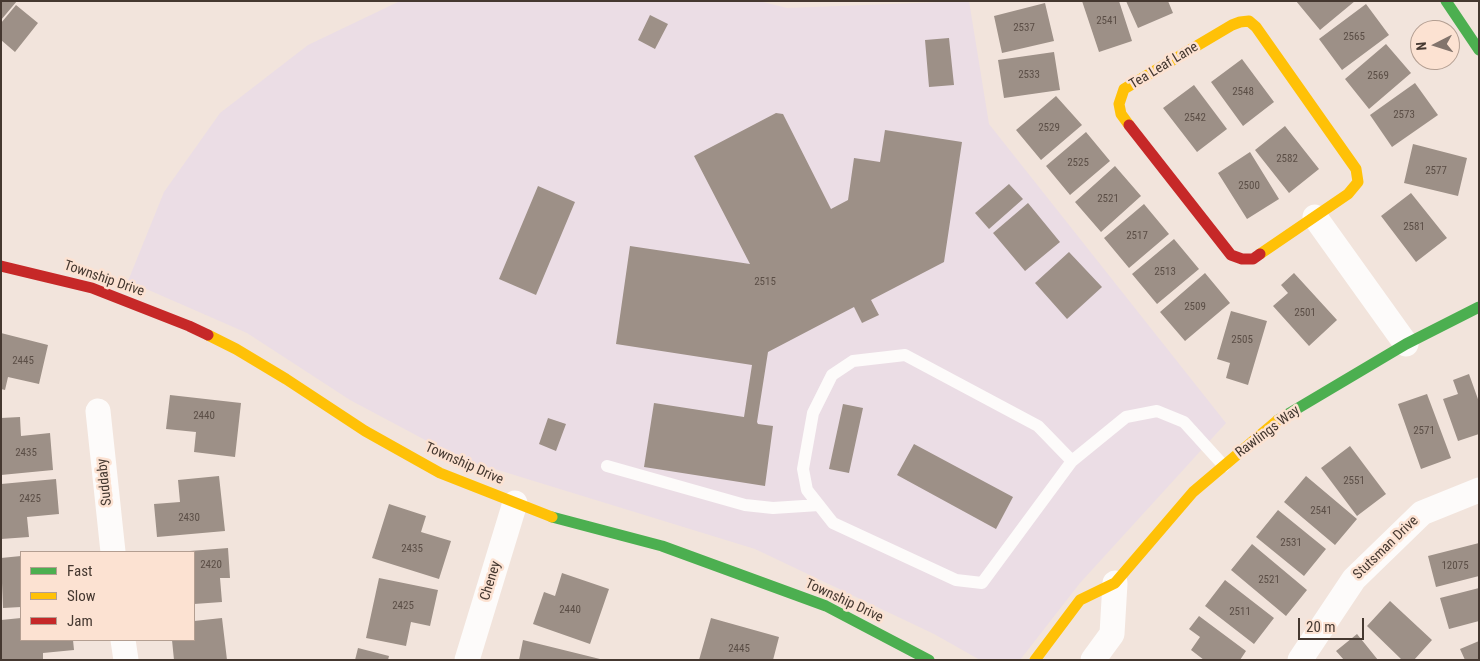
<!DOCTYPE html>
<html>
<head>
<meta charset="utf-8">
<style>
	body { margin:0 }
	#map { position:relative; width:1480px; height:661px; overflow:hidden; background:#f2e4dc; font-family:"Roboto Condensed",sans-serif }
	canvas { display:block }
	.frame { position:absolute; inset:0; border:2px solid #453830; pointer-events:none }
	.legend { position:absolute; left:20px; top:551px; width:175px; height:90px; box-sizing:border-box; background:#fce2d2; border:1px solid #b39e91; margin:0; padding:6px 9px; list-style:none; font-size:15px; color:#453830 }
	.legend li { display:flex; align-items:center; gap:10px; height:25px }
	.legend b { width:25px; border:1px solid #b39e91 }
	.north { position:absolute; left:1410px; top:20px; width:50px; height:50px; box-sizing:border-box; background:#fce2d2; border:1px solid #b39e91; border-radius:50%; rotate:265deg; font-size:14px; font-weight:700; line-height:20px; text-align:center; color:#453830 }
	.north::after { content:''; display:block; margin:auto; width:18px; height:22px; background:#82746c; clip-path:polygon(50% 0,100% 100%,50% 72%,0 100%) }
	.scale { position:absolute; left:1298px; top:618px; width:66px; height:22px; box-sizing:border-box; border:2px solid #453830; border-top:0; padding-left:6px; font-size:15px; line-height:18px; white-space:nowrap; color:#453830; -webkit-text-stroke:4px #fce2d2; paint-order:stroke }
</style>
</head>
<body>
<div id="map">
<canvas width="1480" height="661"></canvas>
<div class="frame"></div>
<ul class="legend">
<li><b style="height:6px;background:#4caf50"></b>Fast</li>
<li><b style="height:6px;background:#ffc107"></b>Slow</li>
<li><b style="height:6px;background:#c62828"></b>Jam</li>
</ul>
<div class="north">N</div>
<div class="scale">20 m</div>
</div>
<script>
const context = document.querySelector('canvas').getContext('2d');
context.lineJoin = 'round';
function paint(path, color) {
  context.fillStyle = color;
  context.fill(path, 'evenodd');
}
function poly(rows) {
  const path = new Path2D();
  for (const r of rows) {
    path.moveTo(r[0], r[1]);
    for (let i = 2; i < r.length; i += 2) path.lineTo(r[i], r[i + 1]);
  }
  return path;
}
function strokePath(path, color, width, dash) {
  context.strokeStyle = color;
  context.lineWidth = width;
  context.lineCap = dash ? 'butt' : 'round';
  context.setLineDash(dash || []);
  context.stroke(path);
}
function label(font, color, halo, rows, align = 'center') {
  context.font = font + ' "Roboto Condensed",sans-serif';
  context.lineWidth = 5;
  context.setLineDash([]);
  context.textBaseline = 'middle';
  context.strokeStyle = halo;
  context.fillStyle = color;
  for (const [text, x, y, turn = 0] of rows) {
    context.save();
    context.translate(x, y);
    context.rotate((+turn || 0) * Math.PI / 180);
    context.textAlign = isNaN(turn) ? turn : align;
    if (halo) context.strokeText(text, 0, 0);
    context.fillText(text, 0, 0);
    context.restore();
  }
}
paint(poly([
	[400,1,759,1,787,8,969,1,989,124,1226,423,1080,583,1020,660,980,660,934,634,755,549,459,458,350,400,247,333,128,281,164,192,220,113,308,45]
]), '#ebdde5');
paint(poly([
	[1,1,17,1,1,20],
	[1082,1,1119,1,1132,41,1099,52],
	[1126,1,1168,1,1173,13,1138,28],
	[1296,1,1355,1,1320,30],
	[1045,3,1054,41,1002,53,994,16],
	[1366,4,1389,35,1342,70,1319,39],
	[16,5,38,23,15,52,1,40,1,23],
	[650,15,668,24,655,49,638,40],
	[949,38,954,85,929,87,925,40],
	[1386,44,1411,73,1369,109,1345,79],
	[1054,52,1060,90,1004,98,998,60],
	[1242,59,1274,102,1243,126,1211,82],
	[1415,83,1438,115,1392,147,1370,115],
	[1194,85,1227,129,1197,152,1163,108],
	[1056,96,1082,125,1041,160,1016,130],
	[776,113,783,114,831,209,848,200,854,158,880,162,885,130,962,142,944,262,871,300,879,315,862,323,854,307,768,352,757,422,758,424,773,426,765,486,644,467,654,403,744,417,752,365,616,344,630,246,750,264,694,156],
	[1285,126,1319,169,1289,193,1255,150],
	[1086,132,1110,161,1070,195,1046,166],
	[1413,144,1467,158,1458,196,1404,183],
	[1250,152,1279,199,1247,219,1218,173],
	[1115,166,1141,196,1101,232,1075,202],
	[1009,184,1023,199,989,229,975,213],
	[538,186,575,202,536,295,499,279],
	[1411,193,1447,238,1416,262,1381,216],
	[1028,203,1060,242,1025,271,993,233],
	[1144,204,1169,234,1129,268,1104,238],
	[1174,239,1199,269,1157,304,1132,274],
	[1069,252,1102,287,1067,319,1035,283],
	[1205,273,1230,303,1185,341,1160,312],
	[1294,273,1337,320,1309,346,1273,306,1288,293,1281,285],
	[1231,311,1267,321,1248,385,1226,378,1230,363,1217,359],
	[1,333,48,345,39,384,8,377,5,390,1,389],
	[1469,374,1479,402,1479,434,1458,441,1443,399,1458,394,1453,380],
	[1427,394,1451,458,1421,469,1398,404],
	[170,395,241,403,235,457,194,452,196,432,166,429],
	[843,404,863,408,849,473,829,469],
	[20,417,21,436,50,433,53,470,1,475,1,418],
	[548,418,566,424,556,451,539,444],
	[914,444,1013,497,996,529,897,475],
	[1350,446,1386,494,1357,516,1321,468],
	[219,476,225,531,157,537,154,504,180,502,178,480],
	[1306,476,1357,519,1335,545,1284,502],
	[56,479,59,514,27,517,29,537,1,539,1,484],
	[389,504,426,516,421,532,451,541,439,579,372,558],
	[1278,510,1326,549,1304,576,1256,537],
	[1479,543,1479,576,1436,587,1428,556],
	[1252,544,1307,590,1286,616,1231,570],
	[228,548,230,578,220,578,222,602,194,604,194,552,190,552,190,551],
	[21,556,21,607,3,608,1,558],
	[562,573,609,589,590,644,533,624,544,592,555,596],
	[379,578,438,590,430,626,411,622,406,646,366,638],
	[1225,580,1274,618,1254,644,1205,606],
	[1479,588,1479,621,1449,629,1440,598],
	[1390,601,1432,640,1414,660,1402,660,1367,626],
	[1199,616,1246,651,1240,660,1204,660,1191,650,1200,637,1189,629],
	[21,618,21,640,73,640,74,650,43,653,43,660,1,660,1,620],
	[222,618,227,660,174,660,172,640,194,640,194,621],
	[711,618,779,637,773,660,699,660],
	[1357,634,1378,660,1344,660,1336,651],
	[523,640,600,659,600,660,519,660],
	[1479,641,1479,660,1465,660,1460,649],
	[358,648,389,656,388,660,355,660]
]), '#9d9087');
strokePath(poly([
	[1072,461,1038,426,905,355,853,361,832,375,813,413,803,469,807,490,833,523,956,580,982,583,1072,461,1126,417,1157,411,1184,422,1224,466],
	[607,466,745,505,773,508,819,505]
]), '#fdfbfa', 12);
strokePath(poly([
	[1315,217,1406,344],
	[98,411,113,552],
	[123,640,126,660],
	[467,660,515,503],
	[1093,660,1112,634,1115,583],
	[1300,660,1354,579,1422,513,1479,490]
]), '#fdfbfa', 25);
strokePath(poly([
	[1446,1,1479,50],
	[1278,420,1406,344,1479,307],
	[552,517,662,546,826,606,929,660]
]), '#4caf50', 11);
strokePath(poly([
	[1249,21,1256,27,1356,169,1358,182,1348,194,1260,254],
	[1129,125,1121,114,1119,104,1124,89,1232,25,1240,22,1249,21],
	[208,335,236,349,286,379,365,431,440,473,552,517],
	[1035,660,1080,600,1115,583,1193,492,1278,420]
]), '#ffc107', 11);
strokePath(poly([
	[1129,125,1231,255,1242,259,1253,259,1260,254],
	[1,266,92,288,189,326,208,335]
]), '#c62828', 11);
label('11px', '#5b4e46', null, [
	["2541",1107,21],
	["2537",1024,28],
	["2565",1354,37],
	["2533",1029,75],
	["2569",1378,76],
	["2548",1243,92],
	["2573",1404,115],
	["2542",1195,118],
	["2529",1049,128],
	["2582",1287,159],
	["2525",1078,163],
	["2577",1436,171],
	["2500",1249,186],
	["2521",1108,199],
	["2581",1414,227],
	["2517",1137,236],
	["2513",1165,272],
	["2515",765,282],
	["2509",1195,307],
	["2501",1305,313],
	["2505",1242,340],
	["2445",23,361],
	["2440",204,416],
	["2571",1424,431],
	["2435",26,453],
	["2551",1354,481],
	["2425",30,499],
	["2541",1321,511],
	["2430",189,518],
	["2531",1291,543],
	["2435",412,549],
	["2420",211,565],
	["12075",1455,566],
	["2521",1269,580],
	["2425",403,606],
	["2440",570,610],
	["2511",1240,612],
	["2445",739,649]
]);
label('14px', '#453830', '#fce2d2', [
	["Tea Leaf Lane",1164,66,-31],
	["Township Drive",104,279,19],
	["Rawlings Way",1268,432,-37],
	["Township Drive",464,464,24],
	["Suddaby",105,482,-96],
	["Stutsman Drive",1386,548,-44],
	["Cheney",491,581,-73],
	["Township Drive",844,601,25]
]);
</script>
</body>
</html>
